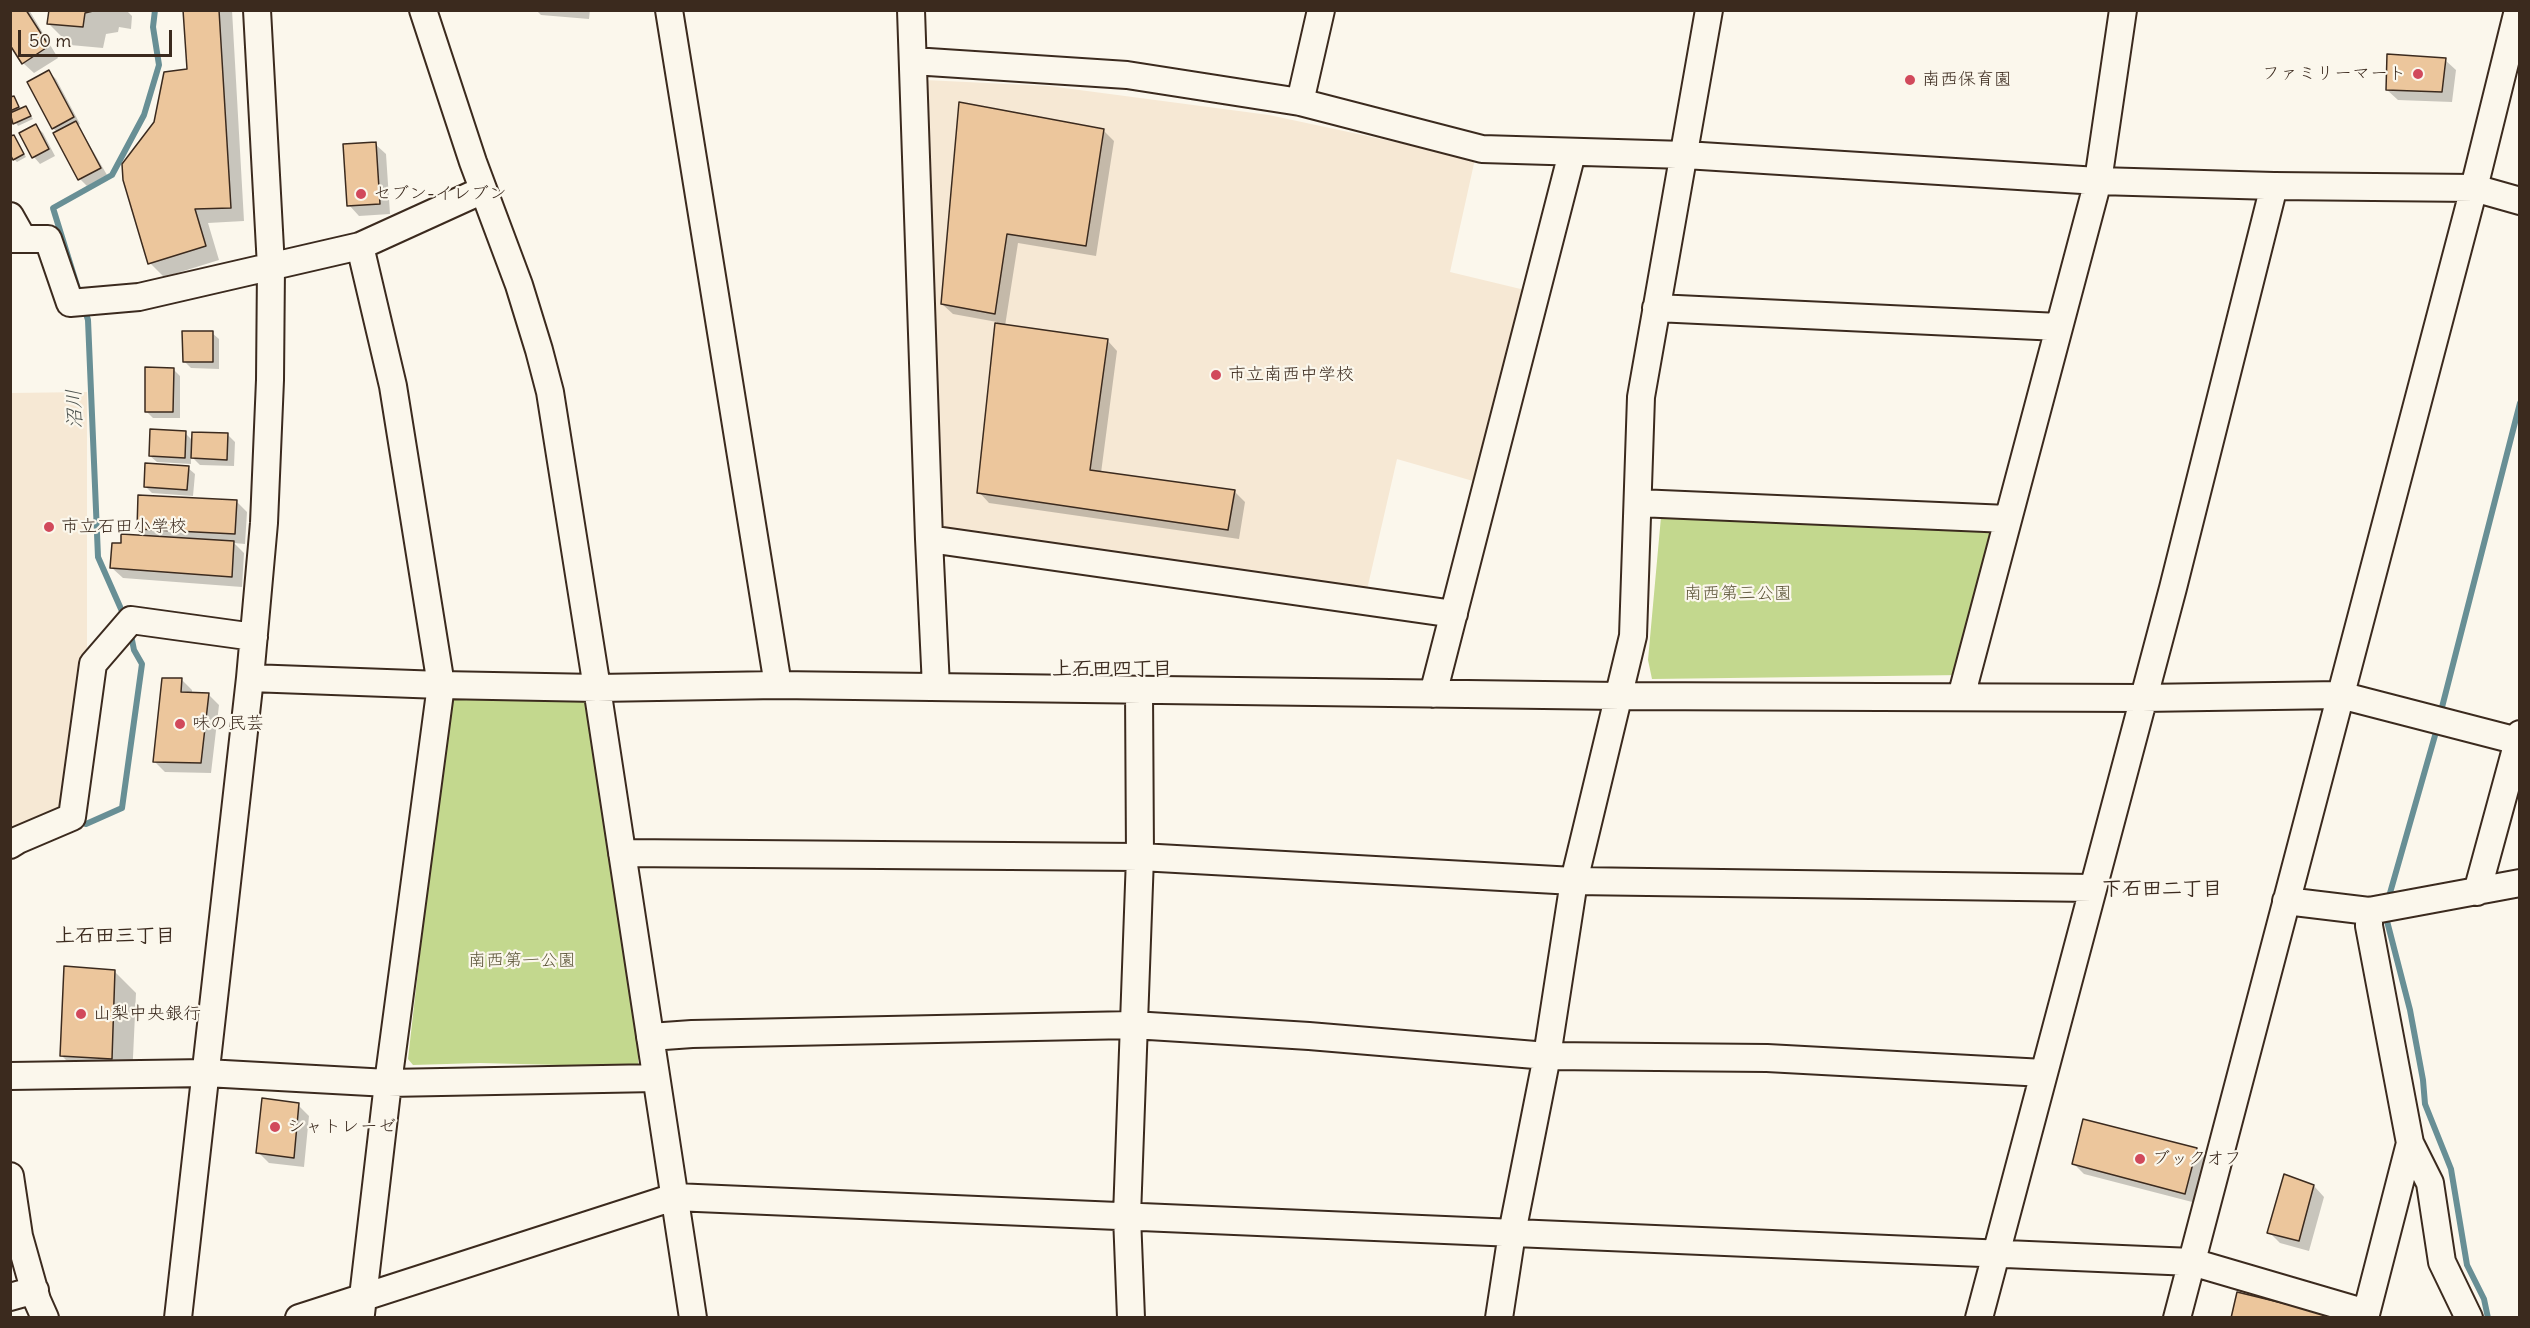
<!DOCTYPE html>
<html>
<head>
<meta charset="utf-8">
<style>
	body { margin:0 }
	#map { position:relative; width:2530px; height:1328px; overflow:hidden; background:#fbf7ec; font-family:Delius,sans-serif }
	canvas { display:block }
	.frame { position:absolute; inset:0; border:12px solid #3b2a1e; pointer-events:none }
	.scale { position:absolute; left:18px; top:30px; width:154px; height:27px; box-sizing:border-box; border:3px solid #3b2a1e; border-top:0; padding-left:8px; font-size:18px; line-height:21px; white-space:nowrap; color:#3b2a1e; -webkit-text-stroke:4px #fbf7ec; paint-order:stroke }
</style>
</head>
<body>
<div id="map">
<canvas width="2530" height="1328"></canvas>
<div class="frame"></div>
<div class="scale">50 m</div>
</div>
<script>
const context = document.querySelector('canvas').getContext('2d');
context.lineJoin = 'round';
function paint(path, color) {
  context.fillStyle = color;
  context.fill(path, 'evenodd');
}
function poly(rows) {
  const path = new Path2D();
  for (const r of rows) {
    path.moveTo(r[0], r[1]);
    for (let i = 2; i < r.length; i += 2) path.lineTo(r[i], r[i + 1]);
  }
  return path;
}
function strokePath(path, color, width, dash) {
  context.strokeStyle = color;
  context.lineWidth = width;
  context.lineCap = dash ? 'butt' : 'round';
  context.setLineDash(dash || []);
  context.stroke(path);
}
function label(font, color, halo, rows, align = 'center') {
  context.font = font + ' Delius,"Klee One",sans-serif';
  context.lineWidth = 4.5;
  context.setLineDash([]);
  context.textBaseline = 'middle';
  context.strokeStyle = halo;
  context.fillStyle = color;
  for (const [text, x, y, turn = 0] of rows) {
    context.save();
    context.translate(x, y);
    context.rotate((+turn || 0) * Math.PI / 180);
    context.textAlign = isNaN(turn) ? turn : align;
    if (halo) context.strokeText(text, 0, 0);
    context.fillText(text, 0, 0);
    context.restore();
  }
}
paint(poly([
	[925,80,1049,86,1269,115,1475,159,1450,272,1529,291,1473,481,1397,459,1366,594,935,533],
	[87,392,87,661,64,812,11,835,11,393]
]), '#f6e8d4');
paint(poly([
	[1662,506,2001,524,1962,675,1652,679,1648,660],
	[458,692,580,692,593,701,614,834,607,839,640,1056,638,1060,639,1067,480,1063,413,1065,408,1059,449,698]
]), '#c3d88e');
paint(poly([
	[10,10,29,10,58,58,34,73,23,63],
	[50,10,126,10,132,16,131,29,119,27,118,32,106,34,103,48,70,45,49,24],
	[185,10,232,10,244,221,208,223,219,260,164,277,150,263,156,123,188,70],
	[536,10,590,10,589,19,541,15],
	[2445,60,2456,70,2452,102,2398,100,2387,90],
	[49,72,56,79,80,124,78,125,107,175,87,186,80,179,55,134,58,133,53,128],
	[14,98,21,110,26,108,33,119,18,126,10,113,10,99],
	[36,126,43,133,55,156,40,164,34,157,21,134],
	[1103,130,1114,141,1096,256,1018,243,1005,326,1107,340,1117,351,1101,473,1235,492,1245,502,1239,539,989,503,979,492,997,322,953,314,942,304],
	[14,136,26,157,17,162,14,159],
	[375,144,386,154,390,214,359,216,349,205],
	[212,333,219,339,219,369,191,368,184,361],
	[173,369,180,376,180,418,153,418,146,411],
	[185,433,193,441,228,435,235,442,234,466,200,465,191,456,191,464,157,462,150,456],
	[188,468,195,474,193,496,152,493,145,486],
	[236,501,247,512,245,544,234,543,244,553,242,587,123,578,112,568,122,545,147,537,138,528],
	[182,680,192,690,192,693,208,694,219,705,211,773,165,772,154,761],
	[115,972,136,993,132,1079,83,1077,62,1056],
	[298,1105,309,1116,304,1167,269,1163,258,1152],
	[2197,1150,2207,1160,2196,1203,2084,1174,2074,1164],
	[2314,1186,2324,1197,2309,1251,2280,1243,2269,1232]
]), '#0003');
strokePath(poly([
	[78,289,53,208,112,175,144,115,159,65,153,27,155,10],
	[84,307,88,320,98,557,125,618],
	[2440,715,2520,403],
	[86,824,122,808,142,664,134,650,130,630],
	[2388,900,2438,725],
	[2388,913,2387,921,2410,1010,2423,1080,2425,1104,2451,1169,2467,1265,2484,1299,2488,1318]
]), '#688f95', 6);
const building = poly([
	[10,10,26,10,49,46,22,64,10,45,10,10],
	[49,10,97,10,85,13,83,27,47,24,49,10],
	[183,10,219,10,231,208,195,209,206,246,148,264,123,180,122,164,154,122,164,72,187,69,183,10],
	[2387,54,2446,58,2442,92,2386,90,2387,54],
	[49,70,74,117,52,129,27,82,49,70],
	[14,96,19,107,10,111,10,97,14,96],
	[959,102,1104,129,1086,246,1007,234,995,314,941,304,959,102],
	[26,106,31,116,13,124,10,113,26,106],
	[76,121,101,168,78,180,53,133,76,121],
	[36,124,49,149,32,158,19,133,36,124],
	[14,135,24,154,13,160,10,154,10,136,14,135],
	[376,142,380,204,347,206,343,144,376,142],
	[995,323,1108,339,1090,470,1235,490,1228,530,977,493,995,323],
	[182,331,213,331,213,362,183,362,182,331],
	[145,367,174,368,173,412,145,412,145,367],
	[150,429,186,431,185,458,149,456,150,429],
	[192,432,228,433,227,460,191,458,192,432],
	[145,463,189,466,187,490,144,487,145,463],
	[138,495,237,500,235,534,137,529,138,495],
	[121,534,234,541,232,577,110,568,112,543,121,543,121,534],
	[162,678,182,678,181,692,209,693,201,763,153,762,162,678],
	[64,966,115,970,112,1059,60,1056,64,966],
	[262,1098,299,1103,294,1158,256,1153,262,1098],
	[2083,1119,2197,1148,2185,1194,2072,1164,2083,1119],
	[2284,1174,2314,1185,2299,1241,2267,1233,2284,1174],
	[2237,1292,2344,1318,2231,1318,2237,1292]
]);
paint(building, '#ecc69c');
strokePath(building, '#3b2a1e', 1.5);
const minor = poly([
	[423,10,473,162,519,285,539,350,550,392,597,688,693,1318],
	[669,10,778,685],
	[911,10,929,539,936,687],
	[913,61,1127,75,1300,102,1482,149,1685,155,2098,181,2274,186,2474,188,2520,201],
	[1300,102,1321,10],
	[10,216,23,239],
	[10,239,48,239,70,303,139,297,360,246,483,190],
	[360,246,393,386,441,685,388,1083,361,1314],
	[1656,308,2059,327],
	[1638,503,2008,519],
	[929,539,1454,614],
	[250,678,441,685,597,688,778,685,1620,696,2142,698,2340,695,2518,741],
	[1433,694,1572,153],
	[1961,697,2098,181,2123,10],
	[10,845,18,840,72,817,93,664,131,620,254,637],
	[622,853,1140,857,1574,881,2092,888],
	[2477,892,2520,734],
	[2286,901,2369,911,2520,883],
	[2369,911,2369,926,2410,1143,2430,1183,2442,1262,2469,1318],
	[650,1037,692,1034,1133,1025,1309,1036,1547,1056,1767,1058,2044,1073],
	[10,1076,206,1073,388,1083,656,1078],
	[10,1176,19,1236,37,1300,45,1318],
	[10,1297,35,1290],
	[178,1318,250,678,264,523,270,380,271,267,257,10],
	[299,1318,674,1197,2192,1262,2366,1313],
	[1131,1318,1127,1216,1140,857,1139,690],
	[1499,1318,1512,1233,1547,1056,1574,881,1633,636,1641,397,1709,10],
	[1979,1318,2173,588,2274,186],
	[2177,1318,2474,188,2518,10],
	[2365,1318,2410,1143]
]);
strokePath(minor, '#3b2a1e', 30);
strokePath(minor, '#fbf7ec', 26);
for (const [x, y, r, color] of [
	[2418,74,6,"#d1495b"],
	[1910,80,6,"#d1495b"],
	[361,194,6,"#d1495b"],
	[1216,375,6,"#d1495b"],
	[49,527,6,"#d1495b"],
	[180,724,6,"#d1495b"],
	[81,1014,6,"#d1495b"],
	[275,1127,6,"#d1495b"],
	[2140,1159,6,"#d1495b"]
]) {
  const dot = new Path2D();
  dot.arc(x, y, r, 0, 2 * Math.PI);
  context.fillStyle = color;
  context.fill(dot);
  strokePath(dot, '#fbf7ec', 2);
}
label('18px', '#3b2a1e', '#fbf7ec', [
	["ファミリーマート",2406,74,"right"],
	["南西保育園",1922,80],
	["セブン-イレブン",373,194],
	["市立南西中学校",1228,375],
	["市立石田小学校",61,527],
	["味の民芸",192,724],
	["山梨中央銀行",93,1014],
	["シャトレーゼ",287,1127],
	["ブックオフ",2152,1159]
], 'left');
label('18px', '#5d563a', '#fbf7ec', [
	["南西第三公園",1738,594],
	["南西第一公園",522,961]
]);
label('italic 20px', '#4e5450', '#fbf7ec', [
	["沼川",75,409,-92]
]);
label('bold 20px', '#3b2a1e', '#fbf7ec', [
	["上石田四丁目",1112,669],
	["下石田二丁目",2162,889],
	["上石田三丁目",115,936]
]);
</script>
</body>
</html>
